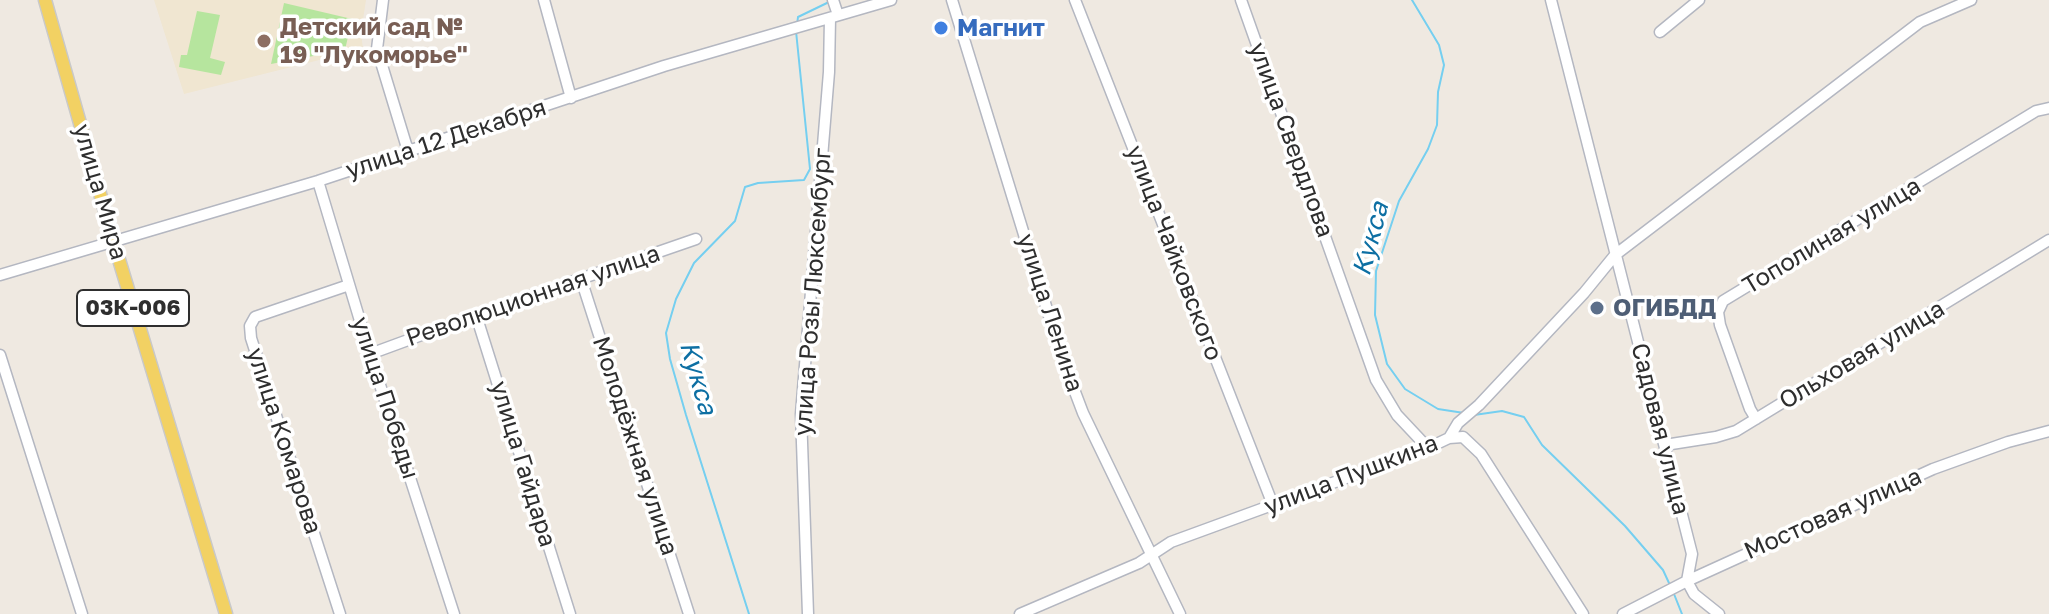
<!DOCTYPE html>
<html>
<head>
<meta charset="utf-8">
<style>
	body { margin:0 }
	canvas { display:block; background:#efe9e1 }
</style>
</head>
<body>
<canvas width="2049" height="614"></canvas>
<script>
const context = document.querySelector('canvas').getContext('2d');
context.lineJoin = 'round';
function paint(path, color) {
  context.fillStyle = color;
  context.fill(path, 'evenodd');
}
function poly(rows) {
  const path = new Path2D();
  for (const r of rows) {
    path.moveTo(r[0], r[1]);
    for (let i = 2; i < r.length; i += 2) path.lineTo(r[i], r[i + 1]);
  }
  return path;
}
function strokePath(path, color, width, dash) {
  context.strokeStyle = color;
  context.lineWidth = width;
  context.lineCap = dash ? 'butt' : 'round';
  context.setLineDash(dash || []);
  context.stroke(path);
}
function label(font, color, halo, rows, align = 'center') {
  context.font = font + ' "Golos Text",sans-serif';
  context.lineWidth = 7;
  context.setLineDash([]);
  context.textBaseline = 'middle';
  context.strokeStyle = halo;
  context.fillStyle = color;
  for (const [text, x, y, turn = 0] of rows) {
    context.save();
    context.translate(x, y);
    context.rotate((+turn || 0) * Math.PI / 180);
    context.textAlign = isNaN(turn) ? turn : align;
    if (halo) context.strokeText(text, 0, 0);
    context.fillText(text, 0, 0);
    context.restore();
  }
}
paint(poly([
	[154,0,366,0,361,33,363,49,184,94]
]), '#f0e6d1');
paint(poly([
	[284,3,352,19,345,50,271,64],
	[197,11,220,15,210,58,225,62,221,75,179,67,181,55,187,55]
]), '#b6e59e');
strokePath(poly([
	[1412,0,1439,45,1444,65,1438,92,1437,125,1428,149,1399,201,1376,271,1375,315,1387,364,1405,389,1438,409,1464,413],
	[797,25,798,17,829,2],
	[1474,415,1502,411,1524,417,1542,445,1625,526,1663,570,1669,583],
	[1674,594,1682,614],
	[749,614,686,415,670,359,666,333,676,299,694,263,735,221,745,187,758,183,804,180,810,169,796,31]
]), '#75cff0', 2);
const minor = poly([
	[383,0,377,49,408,151],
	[544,0,571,98],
	[833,0,838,15],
	[952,0,1061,355,1083,413,1180,614],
	[1075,0,1273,505],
	[1241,0,1376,380,1397,415,1428,448],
	[1551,0,1692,554,1687,581,1694,594,1719,614],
	[1660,32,1699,0],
	[318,181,370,354,454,614],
	[0,275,318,181,664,66,891,0],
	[581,279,689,614],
	[476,315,570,614],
	[370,354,476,315,696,239],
	[0,355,82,614],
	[1756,419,1750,409,1720,325,1718,312,1723,301,2036,111,2049,108],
	[1449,438,1463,437,1481,454,1583,614],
	[1665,445,1716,437,1736,431,2049,240],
	[340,614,251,338,250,326,255,317,349,285],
	[808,614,801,414,829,72,830,18],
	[1020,614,1139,563,1171,542,1428,448,1449,438,1458,423,1479,405,1584,293,1615,255,1920,22,1971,0],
	[1623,614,1687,581,1933,469,2008,442,2049,431]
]);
const major = poly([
	[45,0,114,243,226,614]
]);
strokePath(minor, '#b4b7c1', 13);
strokePath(major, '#c9c9c9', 15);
strokePath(minor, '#fff', 10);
strokePath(major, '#f2d163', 12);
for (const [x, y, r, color] of [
	[941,28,8,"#3f7fe0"],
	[264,41,8,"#8d6e63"],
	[1597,308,8,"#5c6f8a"]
]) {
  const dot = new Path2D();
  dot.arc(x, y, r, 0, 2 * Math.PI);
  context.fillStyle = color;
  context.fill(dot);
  strokePath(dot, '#fff', 3);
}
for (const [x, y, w] of [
	[133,308,112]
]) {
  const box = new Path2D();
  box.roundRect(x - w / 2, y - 18, w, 36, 6);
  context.fillStyle = '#fff';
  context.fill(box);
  strokePath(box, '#2e2e2e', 2);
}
label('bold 22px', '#2e2e2e', null, [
	["03К-006",133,308]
]);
label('bold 24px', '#785e54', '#fff', [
	["Детский сад №",280,27],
	["19 \"Лукоморье\"",280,55]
], 'left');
label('bold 24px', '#366cbe', '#fff', [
	["Магнит",957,28]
], 'left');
label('24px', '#2e2e2e', '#fff', [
	["улица 12 Декабря",446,139,-18],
	["улица Свердлова",1291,140,70],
	["улица Мира",100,192,74],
	["Тополиная улица",1832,236,-31],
	["улица Чайковского",1174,253,69],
	["улица Розы Люксембург",813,292,-86],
	["Революционная улица",533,296,-19],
	["улица Ленина",1050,313,72],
	["Ольховая улица",1862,355,-31],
	["улица Победы",385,398,72],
	["Садовая улица",1660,429,76],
	["улица Комарова",284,441,72],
	["Молодёжная улица",635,446,72],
	["улица Гайдара",523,464,73],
	["улица Пушкина",1351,475,-21],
	["Мостовая улица",1833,514,-24]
]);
label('bold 24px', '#4e5e75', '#fff', [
	["ОГИБДД",1613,308]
], 'left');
label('italic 26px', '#0d6fa3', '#fff', [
	["Кукса",1371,239,-75],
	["Кукса",698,378,74]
]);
</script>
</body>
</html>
